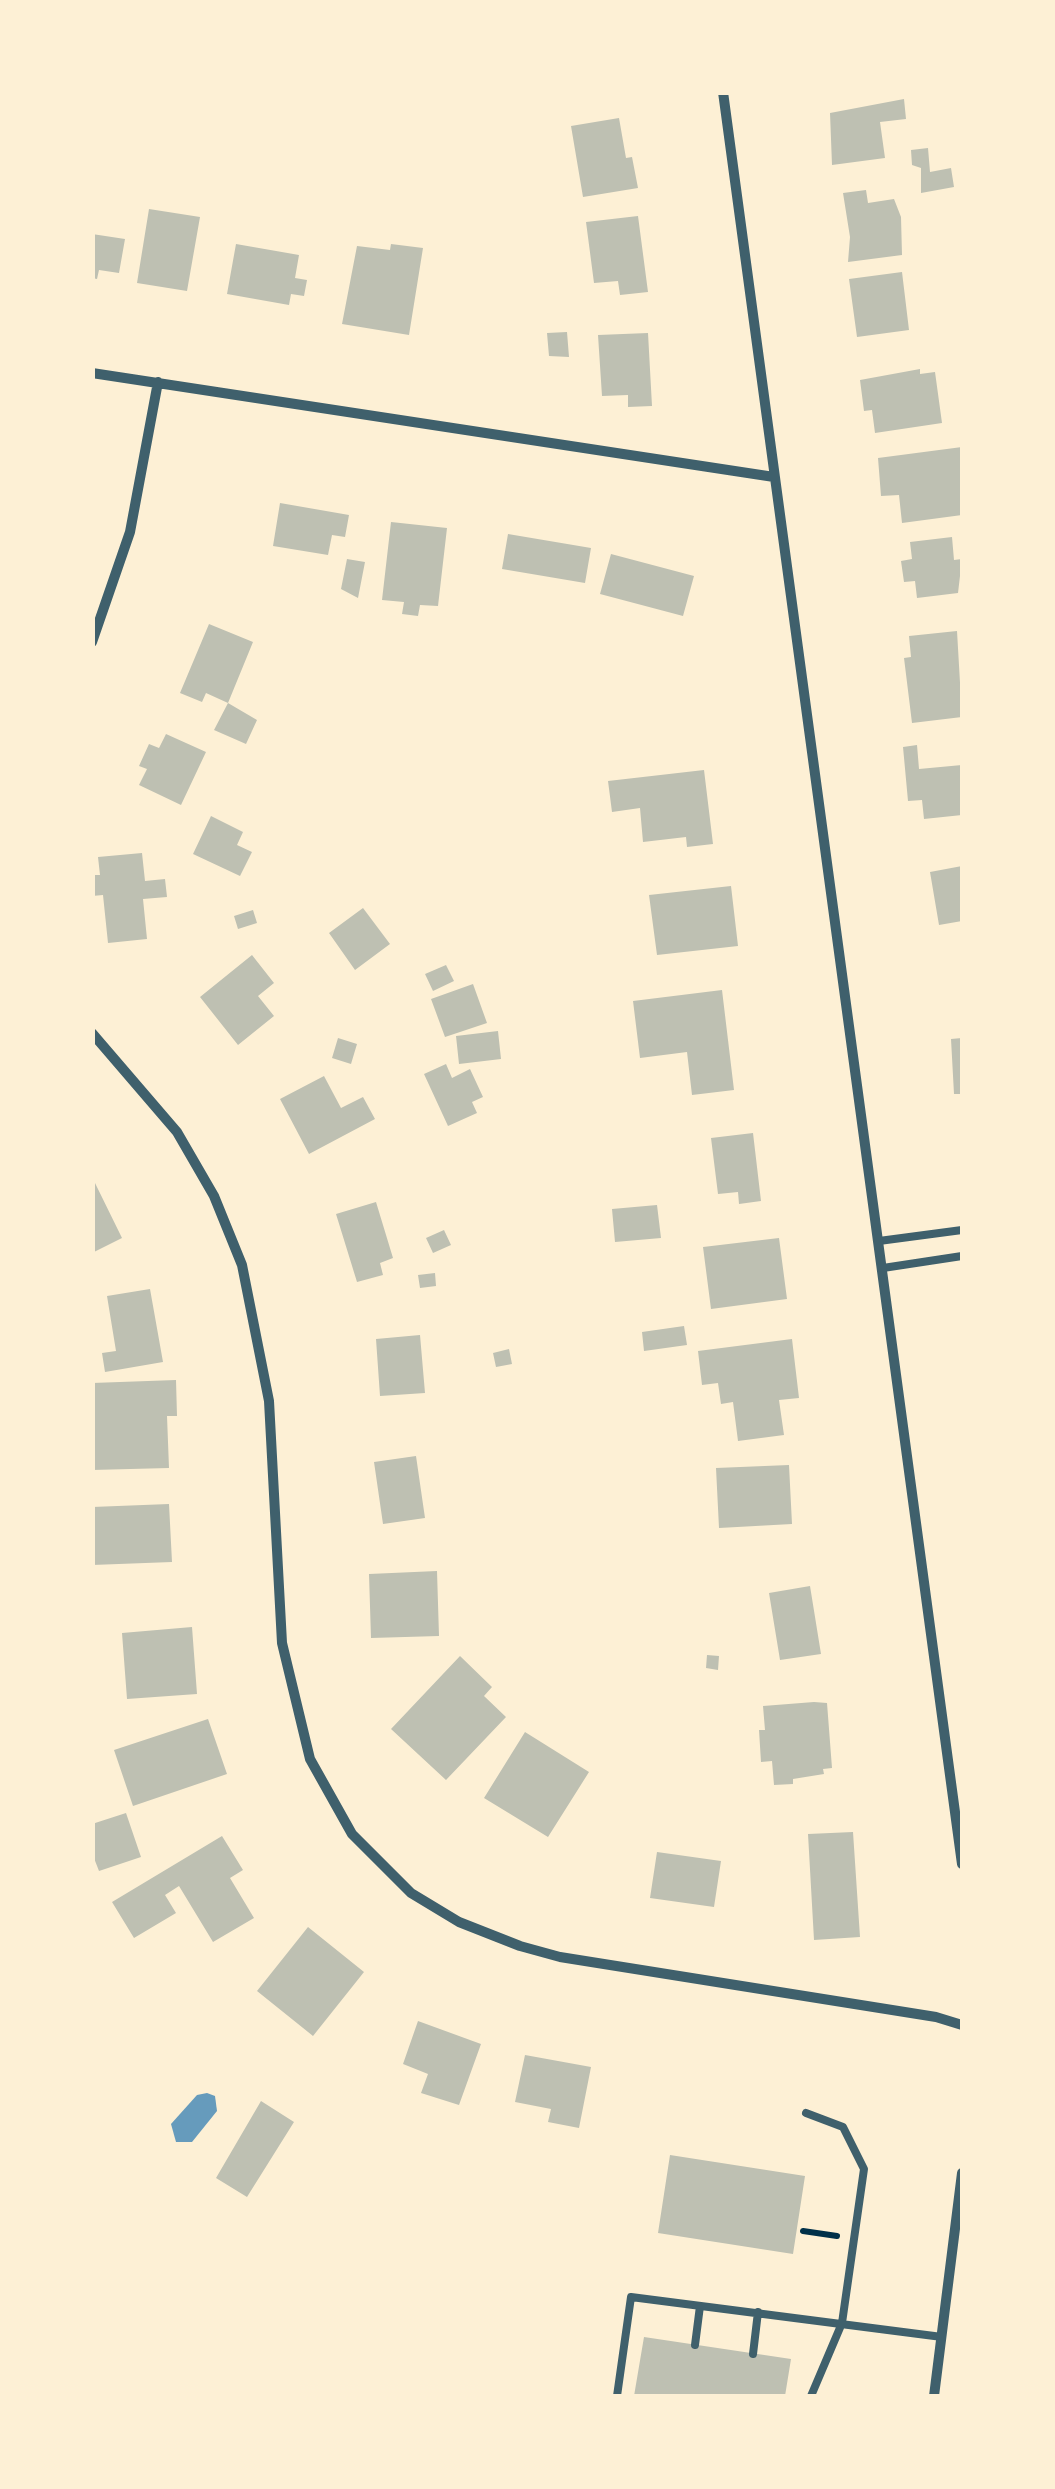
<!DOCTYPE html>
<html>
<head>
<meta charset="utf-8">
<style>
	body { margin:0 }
	#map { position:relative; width:1055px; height:2489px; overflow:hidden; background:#fdf0d5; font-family:"Source Serif 4",serif }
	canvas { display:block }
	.frame { position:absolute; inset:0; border:95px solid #fdf0d5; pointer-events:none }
</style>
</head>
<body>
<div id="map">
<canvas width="1055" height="2489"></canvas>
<div class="frame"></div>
</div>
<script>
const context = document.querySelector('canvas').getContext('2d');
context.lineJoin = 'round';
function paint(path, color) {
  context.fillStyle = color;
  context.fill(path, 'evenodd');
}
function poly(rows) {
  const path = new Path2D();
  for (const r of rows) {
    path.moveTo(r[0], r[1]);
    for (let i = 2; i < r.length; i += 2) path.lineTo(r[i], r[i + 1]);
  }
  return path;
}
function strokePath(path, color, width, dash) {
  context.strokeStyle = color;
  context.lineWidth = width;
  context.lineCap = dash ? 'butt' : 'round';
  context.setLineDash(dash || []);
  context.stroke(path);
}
paint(poly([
	[207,2093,215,2096,217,2111,192,2142,176,2142,171,2124,197,2095]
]), '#669bbc');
paint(poly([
	[904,99,906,119,880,122,885,158,832,165,830,113],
	[619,118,626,158,632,157,638,188,583,197,571,126],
	[928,148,930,172,951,168,954,187,921,193,921,168,912,165,911,150],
	[866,190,868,203,894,199,901,217,902,255,848,262,850,237,843,193],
	[149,209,200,217,187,291,137,283],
	[638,216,648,292,620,295,618,281,594,283,586,222],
	[92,234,125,239,119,273,99,270,97,279,92,278],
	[236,244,299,255,295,278,307,280,304,296,291,294,289,305,227,294],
	[391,244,423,248,409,335,342,324,357,246,390,250],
	[902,272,909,330,857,337,849,279],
	[567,332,569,357,549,356,547,333],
	[648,333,652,406,628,407,628,395,602,396,598,335],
	[920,369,920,374,935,372,942,423,875,433,872,410,864,411,860,380],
	[962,447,962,515,902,523,899,495,881,496,878,458],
	[280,503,349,515,345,537,332,535,328,555,273,546],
	[391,522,447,528,438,606,420,605,418,616,402,614,404,602,382,600],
	[508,534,591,548,585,583,502,569],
	[952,537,954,560,962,559,958,593,917,598,915,581,904,582,901,561,912,559,910,542],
	[611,554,694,576,683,616,600,594],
	[347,559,365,562,358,598,341,589],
	[209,624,253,642,228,703,206,693,202,702,180,693],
	[957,631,962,717,912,723,904,658,911,657,909,636],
	[228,703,257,720,246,744,214,730],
	[166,734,206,752,181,805,139,785,147,769,139,766,149,744,159,748],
	[917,745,919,769,962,765,962,815,924,819,922,800,908,801,903,747],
	[704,770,713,844,687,847,686,837,643,842,640,808,612,812,608,781],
	[211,816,243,832,237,845,252,852,240,876,193,854],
	[142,853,145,881,165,879,167,897,143,899,147,939,108,943,103,895,92,896,92,875,100,875,98,857],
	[962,866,962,921,939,925,930,872],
	[731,886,738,946,657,955,649,895],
	[363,908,390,944,355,970,329,933],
	[253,910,257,923,238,929,234,916],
	[252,955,274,983,258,996,274,1016,238,1045,200,997],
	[446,965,454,981,433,991,425,974],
	[473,984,487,1023,445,1037,431,999],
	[722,990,734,1090,692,1095,687,1052,640,1058,633,1001],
	[498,1031,501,1059,459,1064,456,1036],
	[338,1038,357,1044,351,1064,332,1058],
	[962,1038,962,1094,954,1094,951,1039],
	[446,1064,452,1078,470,1069,483,1097,472,1102,477,1113,448,1126,424,1074],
	[324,1076,341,1108,363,1097,375,1119,309,1154,280,1099],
	[753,1133,761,1201,739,1204,738,1192,718,1194,711,1138],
	[95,1183,122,1238,92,1253,92,1184],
	[376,1202,393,1258,380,1263,383,1275,357,1282,336,1214],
	[657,1205,661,1238,615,1242,612,1209],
	[444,1230,451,1245,433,1253,426,1238],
	[779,1238,787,1299,711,1309,703,1247],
	[435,1273,436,1286,420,1288,418,1275],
	[150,1289,163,1362,105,1372,102,1353,116,1351,107,1296],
	[684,1326,687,1345,644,1351,642,1332],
	[420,1335,425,1393,380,1396,376,1339],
	[792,1339,799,1398,779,1400,784,1435,738,1441,733,1402,721,1404,718,1383,702,1385,698,1351],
	[509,1349,512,1364,496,1367,493,1353],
	[176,1380,177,1416,167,1416,169,1468,92,1470,92,1383],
	[416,1456,425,1518,383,1524,374,1462],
	[789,1465,792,1524,719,1528,716,1468],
	[169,1504,172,1562,92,1565,92,1507],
	[437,1571,439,1636,371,1638,369,1574],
	[810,1586,821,1654,780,1660,769,1593],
	[192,1627,197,1694,127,1699,122,1633],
	[707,1655,719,1656,718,1670,706,1668],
	[460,1656,492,1687,484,1696,506,1717,446,1780,391,1729],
	[814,1702,827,1703,832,1768,823,1769,824,1774,793,1779,793,1784,774,1785,772,1761,761,1762,759,1730,765,1730,763,1706],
	[208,1719,227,1774,133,1806,114,1750],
	[525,1732,589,1772,548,1837,484,1798],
	[126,1813,141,1857,99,1871,92,1853,92,1824],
	[853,1832,860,1937,814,1940,808,1834],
	[222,1836,243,1870,230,1878,254,1918,213,1942,179,1886,165,1895,176,1913,134,1938,112,1902],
	[657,1852,721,1861,714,1907,650,1898],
	[308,1927,364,1972,313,2036,257,1991],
	[418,2021,481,2044,459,2105,421,2093,428,2074,403,2064],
	[525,2055,591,2067,579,2128,548,2122,551,2109,515,2102],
	[261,2101,294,2122,247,2197,216,2178],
	[670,2155,805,2176,793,2254,658,2233],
	[644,2337,791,2359,785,2396,634,2396]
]), '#bec0b2');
strokePath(poly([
	[803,2231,837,2236]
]), '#003049', 6);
strokePath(poly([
	[879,1241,962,1230],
	[883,1268,962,1256],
	[806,2113,843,2127,864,2169,842,2323,811,2396],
	[695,2345,700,2306],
	[753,2354,758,2312],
	[617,2396,631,2297,942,2337]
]), '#3f606c', 8);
strokePath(poly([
	[723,92,962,1864],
	[92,373,774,477],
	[92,642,130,532,158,382],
	[92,1033,177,1132,214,1196,242,1265,269,1401,282,1643,310,1759,352,1834,411,1893,459,1922,520,1946,560,1957,936,2017,962,2025],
	[934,2396,962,2173]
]), '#3f606c', 10);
</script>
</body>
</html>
